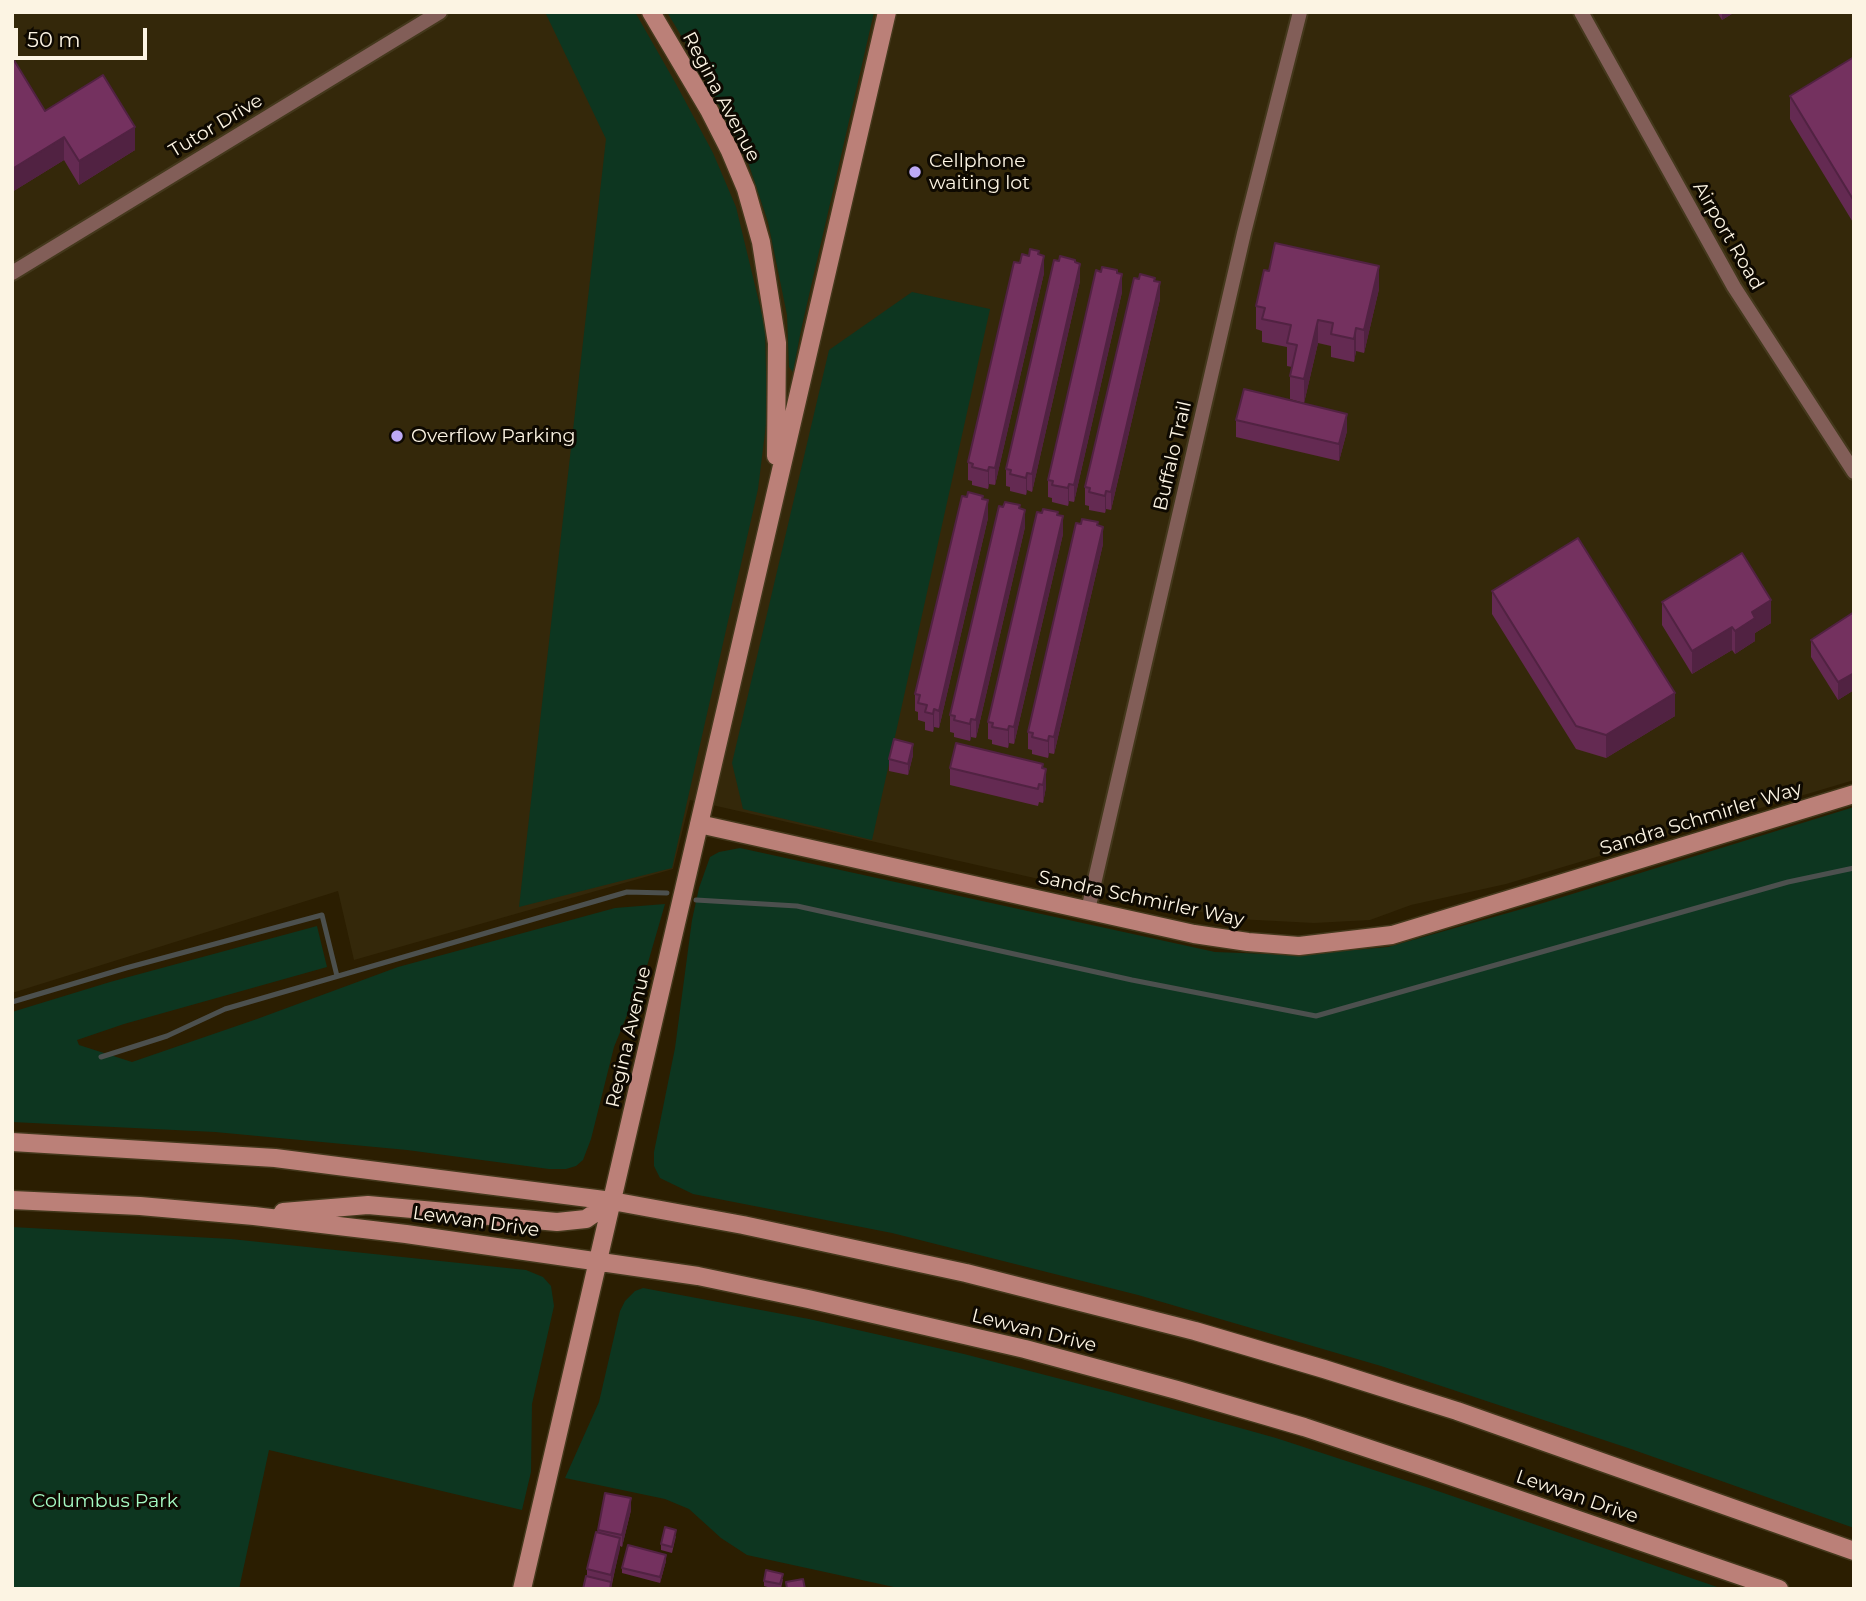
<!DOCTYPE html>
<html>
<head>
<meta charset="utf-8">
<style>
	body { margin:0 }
	#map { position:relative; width:1866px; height:1601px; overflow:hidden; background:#2b1e01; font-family:Montserrat,sans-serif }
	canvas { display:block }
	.frame { position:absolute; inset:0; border:14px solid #fcf4e3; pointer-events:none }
	.scale { position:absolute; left:14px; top:28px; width:133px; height:32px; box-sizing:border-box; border:4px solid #fcf4e3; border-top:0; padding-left:9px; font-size:21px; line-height:24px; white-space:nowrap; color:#fcf4e3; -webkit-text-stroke:5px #0e0901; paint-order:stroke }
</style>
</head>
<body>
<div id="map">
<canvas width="1866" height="1601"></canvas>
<div class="frame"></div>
<div class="scale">50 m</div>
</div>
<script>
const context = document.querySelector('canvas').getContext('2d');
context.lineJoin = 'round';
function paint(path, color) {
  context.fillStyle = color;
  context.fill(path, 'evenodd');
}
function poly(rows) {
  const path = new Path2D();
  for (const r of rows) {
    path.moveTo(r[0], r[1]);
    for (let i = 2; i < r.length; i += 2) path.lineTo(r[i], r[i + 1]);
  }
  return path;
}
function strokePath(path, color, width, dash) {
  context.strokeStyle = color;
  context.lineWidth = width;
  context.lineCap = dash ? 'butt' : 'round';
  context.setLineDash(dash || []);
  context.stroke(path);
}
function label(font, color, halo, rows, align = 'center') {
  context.font = font + ' Montserrat,sans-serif';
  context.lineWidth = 6;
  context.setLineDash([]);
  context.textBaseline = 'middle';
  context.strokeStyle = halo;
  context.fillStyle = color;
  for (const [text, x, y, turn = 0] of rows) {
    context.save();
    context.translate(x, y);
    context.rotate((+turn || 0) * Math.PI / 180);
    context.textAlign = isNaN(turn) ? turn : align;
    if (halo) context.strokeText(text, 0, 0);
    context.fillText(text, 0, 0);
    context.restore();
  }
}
paint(poly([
	[12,12,1854,12,1854,780,1506,884,1411,905,1370,920,1314,923,1237,919,1083,889,690,800,673,869,354,960,338,891,12,993]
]), '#34280a');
paint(poly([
	[545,12,635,12,676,84,713,153,736,207,765,327,767,416,758,489,672,868,519,907,606,139],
	[667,12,874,12,801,330,793,372,789,367,787,315,768,222,748,162,695,59],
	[912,292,990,309,872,840,743,809,732,763,829,350],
	[1854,807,1854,1528,1631,1449,1381,1366,1138,1295,892,1233,693,1194,660,1178,654,1166,654,1152,675,1048,692,920,699,888,710,857,719,852,740,848,1215,952,1295,955,1388,947,1543,903],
	[665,904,647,966,614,1047,591,1139,583,1160,576,1166,566,1169,549,1169,407,1150,215,1132,12,1122,12,1012,110,982,317,926,327,967,124,1024,77,1040,79,1045,132,1062,257,1019,398,967,615,908],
	[12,1227,231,1239,526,1270,543,1277,551,1286,554,1306,532,1404,531,1472,522,1510,269,1450,239,1589,12,1589],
	[643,1288,809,1319,964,1354,1111,1392,1276,1438,1426,1487,1723,1589,903,1589,747,1555,721,1538,689,1509,665,1499,565,1478,599,1402,620,1311,625,1301,635,1291]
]), '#0d3620');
strokePath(poly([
	[696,900,797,906,1132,980,1316,1016,1788,882,1854,868],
	[12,1002,126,968,322,915,337,976],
	[101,1057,167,1036,225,1009,627,892,667,893]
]), '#4c504e', 5);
const street = poly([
	[1581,12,1734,287,1854,472],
	[12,273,440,12],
	[1088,910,1244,233,1300,12]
]);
const secondary = poly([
	[651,12,709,110,730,151,746,189,761,242,777,343,776,456],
	[699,824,1194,934,1248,942,1299,946,1392,935,1854,794],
	[12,1142,275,1158,612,1201,743,1225,966,1273,1195,1331,1324,1369,1457,1411,1854,1551],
	[12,1200,140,1206,254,1216,406,1234,698,1276,808,1299,1025,1349,1177,1390,1304,1427,1427,1468,1779,1589],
	[283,1212,368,1205,557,1222,586,1219,612,1201],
	[522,1589,887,12]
]);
strokePath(street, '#44381c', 18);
strokePath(secondary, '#44381c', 21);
strokePath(street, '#825e58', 14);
strokePath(secondary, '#bb8078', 18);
paint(poly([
	[1717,12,1735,12,1722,20],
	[12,57,45,111,135,150,79,185,64,160,12,192],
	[1854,57,1854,224,1790,119,1790,96],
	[1039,254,1044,273,995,485,989,484,988,489,972,485,972,481,968,480,968,462,1020,263,1029,256],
	[1059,261,1075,263,1080,281,1032,492,1027,490,1026,495,1010,491,1010,487,1006,486,1006,469],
	[1117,273,1122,292,1074,502,1069,501,1068,506,1052,502,1052,498,1048,497,1048,480],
	[1155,281,1160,299,1111,510,1106,509,1105,513,1089,510,1089,506,1085,505,1085,487],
	[1379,289,1364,353,1356,351,1354,362,1331,357,1331,346,1318,343,1304,403,1290,399,1290,376,1292,367,1287,366,1287,347,1262,342,1262,331,1256,329,1256,306],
	[1236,420,1347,431,1339,461,1236,437],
	[983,499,988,518,939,728,934,727,933,732,925,730,925,722,918,720,918,712,915,711,915,694],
	[1020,509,1025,527,976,738,971,737,970,741,954,737,954,733,950,732,950,715],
	[1058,515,1063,534,1014,744,1009,743,1008,748,992,744,992,740,988,739,988,722],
	[1098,526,1103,544,1054,754,1049,753,1048,758,1032,754,1032,750,1028,749,1028,732],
	[1492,591,1675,716,1606,758,1576,749,1492,614],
	[1662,602,1771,623,1755,633,1755,641,1735,654,1732,650,1692,674,1662,625],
	[1854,612,1854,690,1838,700,1811,657,1811,640],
	[913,755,908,775,889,771,889,759],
	[950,768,1043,769,1046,787,1043,803,1039,802,1038,806,950,785],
	[631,1510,622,1547,620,1546,611,1589,587,1577,587,1569,598,1530],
	[676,1536,672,1553,661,1550,661,1544],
	[666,1561,660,1583,622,1573,622,1568],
	[783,1579,781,1589,774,1589,764,1586,764,1581]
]), '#642a52');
paint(poly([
	[1722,12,1735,12,1722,20],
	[135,127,135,150,79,185,79,161],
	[64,137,64,160,12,192,12,169],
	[1044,256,1044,273,995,485,995,468],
	[1080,264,1080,281,1032,492,1032,474],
	[1379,266,1379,289,1364,353,1364,330],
	[1122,274,1122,292,1074,502,1074,485],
	[1160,282,1160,299,1111,510,1111,492],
	[1318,320,1318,343,1304,403,1304,379],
	[1356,328,1356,351,1354,362,1354,339],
	[1347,414,1347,431,1339,461,1339,444],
	[989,467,989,484,988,489,988,471],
	[1027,473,1027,490,1026,495,1026,478],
	[1069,484,1069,501,1068,506,1068,488],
	[1106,491,1106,509,1105,513,1105,496],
	[988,500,988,518,939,728,939,711],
	[1025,510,1025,527,976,738,976,720],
	[1063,516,1063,534,1014,744,1014,727],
	[1103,527,1103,544,1054,754,1054,737],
	[1771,600,1771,623,1755,633,1755,641,1735,654,1735,631,1752,612],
	[1732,627,1732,650,1692,674,1692,651],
	[1854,673,1854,690,1838,700,1838,682],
	[1675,693,1675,716,1606,758,1606,735],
	[934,709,934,727,933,732,933,714],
	[971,719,971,737,970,741,970,724],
	[1009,726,1009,743,1008,748,1008,730],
	[1049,736,1049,753,1048,758,1048,741],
	[913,744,913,755,908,775,908,764],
	[1046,769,1046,787,1043,803,1043,785],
	[631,1498,631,1510,622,1547,622,1535],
	[620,1538,620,1549,611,1586,611,1575],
	[666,1555,666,1561,660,1583,660,1577]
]), '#512242');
const building = poly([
	[12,57,45,111,103,75,135,127,79,161,64,137,12,169,12,57],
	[1854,57,1854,201,1790,96,1854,57],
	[1275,243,1379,266,1364,330,1356,328,1354,339,1331,334,1333,323,1318,320,1304,379,1290,376,1297,345,1287,343,1291,325,1262,319,1265,308,1256,306,1264,270,1269,271,1275,243],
	[1030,249,1039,251,1038,254,1044,256,995,468,989,467,988,471,972,467,973,464,968,462,1014,262,1020,263,1022,254,1029,256,1030,249],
	[1060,256,1075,260,1075,262,1080,264,1032,474,1027,473,1026,478,1010,474,1011,470,1006,469,1054,260,1059,261,1060,256],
	[1102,267,1117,270,1117,273,1122,274,1074,485,1069,484,1068,488,1052,485,1053,481,1048,480,1096,270,1101,272,1102,267],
	[1140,274,1155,278,1154,281,1160,282,1111,492,1106,491,1105,496,1089,492,1090,488,1085,487,1134,278,1139,279,1140,274],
	[1244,389,1347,414,1339,444,1236,420,1244,389],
	[968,492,983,496,982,499,988,500,939,711,934,709,933,714,925,712,927,705,918,703,920,695,915,694,962,496,967,497,968,492],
	[1005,502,1020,505,1019,508,1025,510,976,720,971,719,970,724,954,720,955,716,950,715,999,506,1003,507,1005,502],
	[1043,509,1058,512,1057,515,1063,516,1014,727,1009,726,1008,730,992,727,993,723,988,722,1037,512,1042,513,1043,509],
	[1082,519,1098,522,1097,525,1103,527,1054,737,1049,736,1048,741,1032,737,1033,733,1028,732,1076,523,1081,524,1082,519],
	[1578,538,1675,693,1606,735,1576,726,1492,591,1578,538],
	[1742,553,1771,600,1752,612,1755,618,1735,631,1732,627,1692,651,1662,602,1742,553],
	[1854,612,1854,673,1838,682,1811,640,1854,612],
	[894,739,913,744,908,764,889,759,894,739],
	[956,743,1043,764,1042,768,1046,769,1043,785,1039,784,1038,789,950,768,956,743],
	[605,1493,631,1498,622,1535,598,1530,605,1493],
	[665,1527,676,1530,672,1547,661,1544,665,1527],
	[596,1532,620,1538,611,1575,587,1569,596,1532],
	[628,1545,666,1555,660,1577,622,1568,628,1545],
	[766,1570,783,1574,780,1584,764,1581,766,1570],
	[586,1576,611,1582,610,1589,583,1589,586,1576],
	[803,1579,805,1589,787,1589,786,1582,803,1579]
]);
paint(building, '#74315f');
strokePath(building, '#512242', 2);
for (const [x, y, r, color] of [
	[915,172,7,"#bda9f5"],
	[397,436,7,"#bda9f5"]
]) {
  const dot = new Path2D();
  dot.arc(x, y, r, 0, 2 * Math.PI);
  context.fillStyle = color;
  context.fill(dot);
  strokePath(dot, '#0e0901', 2.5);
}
label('19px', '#fcf4e3', '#0e0901', [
	["Regina Avenue",721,97,62],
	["Tutor Drive",216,126,-31],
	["Airport Road",1728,236,60],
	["Buffalo Trail",1173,456,-77],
	["Sandra Schmirler Way",1701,819,-17],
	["Sandra Schmirler Way",1141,899,12],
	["Regina Avenue",629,1037,-77],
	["Lewvan Drive",476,1222,8],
	["Lewvan Drive",1034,1331,14],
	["Lewvan Drive",1577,1497,19]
]);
label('19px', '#fcf4e3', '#0e0901', [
	["Cellphone",929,161],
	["waiting lot",929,183],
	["Overflow Parking",411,436]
], 'left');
label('19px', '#a6fbc4', '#0e0901', [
	["Columbus Park",105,1501]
]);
</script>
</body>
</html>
